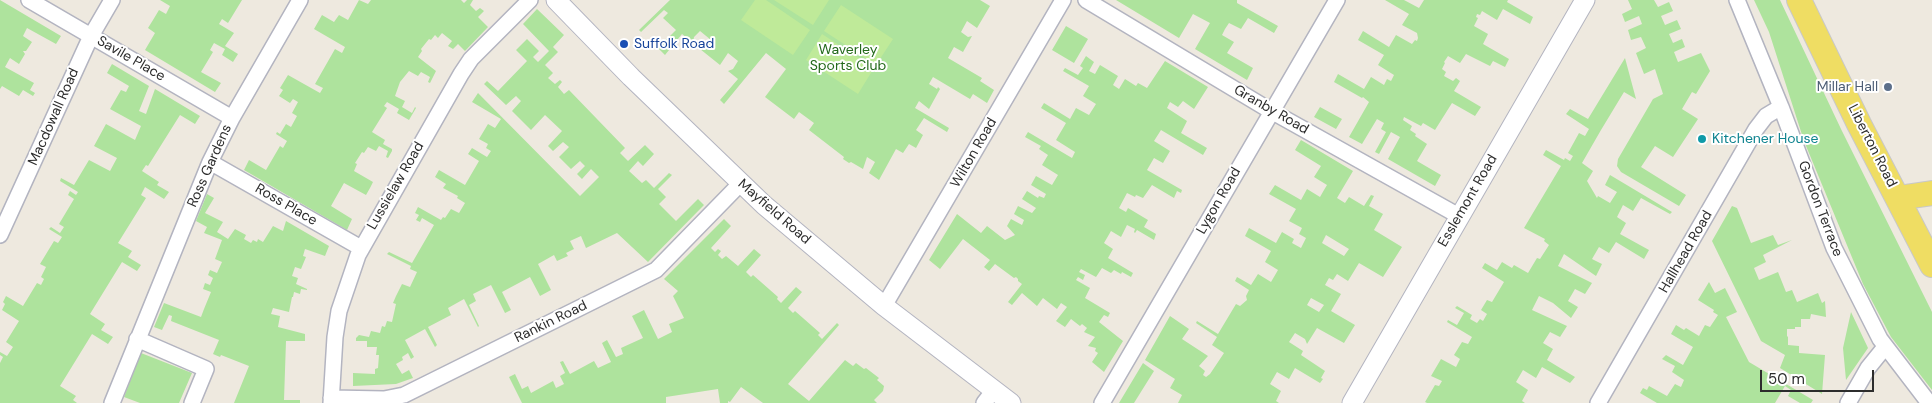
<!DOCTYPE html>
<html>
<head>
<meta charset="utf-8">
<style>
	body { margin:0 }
	#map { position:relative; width:1932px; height:403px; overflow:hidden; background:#eee9df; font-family:"DM Sans",sans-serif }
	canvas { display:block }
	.scale { position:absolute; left:1760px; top:370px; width:114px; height:22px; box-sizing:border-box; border:2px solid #2d2d2d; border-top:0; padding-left:6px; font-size:15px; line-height:18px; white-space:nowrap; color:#2d2d2d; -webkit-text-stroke:4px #fff; paint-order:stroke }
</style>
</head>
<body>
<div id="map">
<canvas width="1932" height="403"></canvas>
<div class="scale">50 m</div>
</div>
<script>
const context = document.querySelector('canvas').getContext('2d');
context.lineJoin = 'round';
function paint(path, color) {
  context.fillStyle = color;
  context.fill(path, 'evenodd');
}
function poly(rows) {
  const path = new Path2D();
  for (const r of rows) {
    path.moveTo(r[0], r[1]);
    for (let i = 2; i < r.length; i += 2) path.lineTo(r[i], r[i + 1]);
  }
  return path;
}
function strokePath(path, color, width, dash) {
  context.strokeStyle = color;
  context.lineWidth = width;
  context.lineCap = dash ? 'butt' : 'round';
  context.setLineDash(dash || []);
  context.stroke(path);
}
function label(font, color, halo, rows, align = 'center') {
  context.font = font + ' "DM Sans",sans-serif';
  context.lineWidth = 4;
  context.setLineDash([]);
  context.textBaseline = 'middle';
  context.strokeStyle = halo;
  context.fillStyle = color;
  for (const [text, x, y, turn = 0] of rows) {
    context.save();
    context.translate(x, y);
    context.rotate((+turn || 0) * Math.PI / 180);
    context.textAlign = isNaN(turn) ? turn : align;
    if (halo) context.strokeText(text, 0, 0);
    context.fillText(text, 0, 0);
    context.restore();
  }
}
paint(poly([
	[0,0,61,36,56,44,27,28,23,36,32,42,26,51,23,51,25,54,19,64,10,58,5,67,34,83,30,90,35,93,33,96,23,90,19,96,2,86,0,89],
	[160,0,242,0,228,23,222,19,219,24,234,33,225,46,238,54,233,62,222,55,225,49,214,43,210,50,213,52,201,72,221,83,215,92,145,50,155,33,148,28,153,20,159,10,166,14,170,6],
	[359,0,368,4,371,0,461,0,464,3,467,0,473,0,470,5,476,11,480,8,484,11,478,17,488,27,465,51,458,44,453,49,448,46,452,41,442,33,438,38,435,35,431,40,429,39,421,49,422,51,418,57,436,71,430,83,428,82,430,77,421,72,418,76,409,71,400,82,395,96,405,101,402,107,412,113,415,107,416,108,409,120,397,113,399,109,387,102,384,106,387,108,372,132,385,140,383,144,392,149,392,151,388,158,386,157,388,151,379,146,376,151,368,147,364,153,362,152,355,163,357,164,354,171,373,182,370,188,366,195,344,183,331,206,352,219,347,230,244,170,249,160,266,170,280,146,283,148,287,141,276,134,277,132,280,134,286,124,291,127,297,116,292,113,298,102,293,99,290,103,279,96,283,90,280,88,288,75,320,93,323,88,315,84,335,49,342,53,345,47,314,29,322,15,334,22,339,15,348,20],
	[670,0,980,0,990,6,977,28,967,21,961,32,968,37,972,36,963,52,954,47,948,58,982,78,980,81,994,90,987,103,973,94,970,99,933,77,929,84,937,89,938,87,940,89,929,109,919,101,915,108,949,128,947,132,924,118,916,130,923,135,916,148,909,144,903,153,896,149,879,180,869,173,875,162,867,157,863,169,851,162,849,163,843,159,844,157,809,130,814,123,799,112,794,119,765,97,786,69,766,53,724,104,720,100,738,79,728,71,733,69,738,61,728,53,720,65,700,49,706,47,711,40,700,31,694,37,693,43,682,34,665,55,658,48,676,30,663,18,668,13,664,10,641,32,639,30],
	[1116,0,1237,0,1237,3,1278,26,1274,33,1248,18,1241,29,1229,23,1225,29,1222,35,1234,42,1227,53,1253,68,1247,80,1195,49,1210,23,1193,14,1179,38],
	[1385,0,1404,0,1419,8,1424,0,1508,0,1507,2,1533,17,1530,24,1503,9,1497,20,1482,11,1480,15,1477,14,1476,17,1478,18,1474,26,1488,34,1483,44,1509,59,1505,67,1493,61,1490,66,1466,54,1460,63,1448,56,1444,62,1445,63,1442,69,1446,72,1444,76,1453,81,1456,78,1460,81,1454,91,1481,107,1475,116,1452,103,1435,130,1423,123,1421,126,1404,117,1403,120,1412,126,1410,130,1416,134,1415,136,1427,144,1417,161,1441,175,1435,186,1388,159,1400,137,1391,132,1379,154,1375,152,1386,132,1381,129,1384,123,1377,119,1362,144,1349,137,1369,102,1363,97,1362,98,1334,82,1338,74,1364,89,1371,77,1384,85,1387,79,1391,81,1394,75,1378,65,1384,55,1358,40,1363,31,1389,47,1396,35,1412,44,1415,40,1417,41,1418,38,1417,33,1402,25,1409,14],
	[1628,0,1654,0,1658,7,1669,2,1673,11,1661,16,1665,25,1677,20,1681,29,1669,34,1673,43,1682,39,1685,47,1674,52,1678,62,1701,53,1710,71,1696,94,1692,92,1682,109,1698,119,1673,157,1655,146,1641,167,1686,195,1679,206,1621,172,1617,166,1618,159,1653,99,1663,94,1655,69,1644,74,1636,53,1646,48,1641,37,1631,40,1628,30,1642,24,1639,16,1625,22,1622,14,1632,9],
	[1754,0,1780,0,1841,129,1932,312,1932,390,1891,337,1863,284,1804,141,1769,32],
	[537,9,564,35,553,47,558,52,545,65,553,73,548,78,555,84,560,80,562,82,558,87,564,94,569,90,625,148,620,153,628,161,645,145,654,154,643,166,638,161,629,171,642,183,646,180,654,188,669,173,672,175,658,189,666,197,659,204,676,221,698,199,704,205,648,262,617,233,586,248,581,236,570,241,574,249,566,253,568,256,557,261,554,255,538,264,551,290,540,296,530,277,502,292,511,310,505,313,491,285,473,294,476,301,469,305,479,326,478,327,464,299,448,308,451,315,428,327,437,345,435,347,425,329,405,340,414,357,411,359,408,353,402,357,403,360,396,364,402,374,409,370,413,378,396,384,353,386,353,373,375,374,375,369,378,368,379,355,376,355,377,347,367,347,367,341,356,341,356,338,359,335,369,337,371,331,380,333,382,326,385,327,387,321,392,322,396,304,393,303,396,296,402,284,410,287,417,272,410,269,411,266,387,254,389,252,412,263,434,225,422,218,420,222,416,220,419,215,415,213,418,207,441,220,443,217,445,218,451,209,459,213,465,203,457,198,458,196,443,188,446,184,435,177,439,170,465,185,479,161,468,154,472,148,487,157,491,151,486,148,488,144,479,139,488,124,495,128,501,119,472,102,478,93,580,196,599,177,591,169,582,179,577,174,585,166,580,161,571,169,559,157,569,147,563,142,553,151,548,146,562,131,545,115,531,130,512,111,521,101,516,96,506,105,484,84,487,81,498,91,527,61,516,50,527,39,539,51,533,57,538,62,549,51,523,24],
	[1066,26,1088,39,1074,63,1052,50],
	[1086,56,1094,62,1089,71,1095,74,1100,65,1118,76,1113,85,1119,89,1125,79,1136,86,1138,83,1147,88,1165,61,1208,87,1194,109,1183,101,1178,107,1170,102,1167,108,1187,121,1181,133,1207,148,1203,155,1161,130,1154,141,1170,151,1163,163,1154,158,1147,170,1182,190,1181,193,1177,191,1174,198,1152,185,1143,198,1136,195,1135,197,1127,193,1119,208,1126,212,1128,208,1148,220,1144,227,1156,234,1154,240,1137,230,1135,233,1134,232,1135,229,1127,225,1121,237,1111,231,1104,243,1113,249,1108,258,1133,273,1131,277,1122,272,1121,274,1114,270,1111,273,1102,268,1096,277,1081,269,1079,272,1085,275,1083,280,1078,277,1076,280,1090,288,1085,298,1110,313,1108,317,1104,315,1099,322,1123,341,1104,372,1092,362,1098,353,1095,351,1096,348,1088,346,1095,337,1084,332,1087,328,1082,324,1080,326,1071,319,1065,327,1056,321,1067,307,1061,303,1057,309,1043,298,1037,306,1022,293,1012,305,1008,302,1022,284,1018,281,1018,279,1016,277,1014,278,995,264,989,271,984,267,990,260,963,239,940,269,929,260,957,214,981,233,987,226,1005,240,1015,235,1007,226,1011,219,1022,225,1024,220,1014,214,1018,206,1032,213,1036,208,1022,199,1027,191,1038,198,1039,196,1044,198,1046,194,1031,185,1036,176,1052,185,1058,175,1042,165,1048,155,1039,149,1041,146,1025,137,1028,132,1072,158,1075,152,1056,140,1066,123,1041,108,1044,103,1070,119,1076,108,1089,115,1096,104,1083,96,1089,86,1063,71,1065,68,1078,75,1083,68,1080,66],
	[1625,58,1636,99,1624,92,1601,130,1582,163,1593,171,1587,181,1597,198,1598,196,1610,203,1617,192,1605,185,1610,175,1672,212,1670,214,1641,198,1633,211,1623,205,1617,217,1626,223,1620,234,1649,250,1644,259,1616,242,1609,253,1599,247,1592,259,1602,264,1596,276,1564,254,1558,266,1592,283,1585,294,1575,289,1568,301,1578,307,1571,318,1553,303,1539,296,1532,310,1567,326,1560,337,1550,332,1543,343,1553,349,1547,360,1575,377,1570,383,1542,367,1536,378,1523,370,1516,382,1528,390,1522,401,1525,403,1427,403,1425,402,1435,385,1439,386,1442,381,1431,376,1441,359,1456,367,1460,359,1454,355,1462,342,1468,344,1472,337,1447,322,1448,320,1457,325,1464,313,1455,308,1457,306,1472,315,1470,319,1477,323,1480,319,1483,321,1487,314,1481,310,1487,300,1492,302,1504,282,1482,268,1485,263,1497,270,1502,262,1512,268,1514,265,1528,273,1537,258,1540,259,1549,245,1544,241,1545,239,1524,228,1561,166,1543,155,1546,150,1564,160,1565,158,1570,161,1573,156,1568,153,1579,133,1585,136,1589,129,1566,114,1570,109,1588,119],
	[112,64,149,86,139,111,146,114,155,89,200,116,195,124,180,115,148,166,146,165,142,171,159,182,157,185,169,192,164,199,145,187,141,195,146,198,118,243,132,251,128,257,141,265,137,271,122,262,90,314,105,324,101,330,113,337,108,344,92,334,60,386,76,396,73,400,77,403,0,403,0,363,3,357,0,355,0,352,7,356,13,347,6,342,19,321,2,310,5,304,3,302,6,296,23,306,37,283,41,285,44,279,41,277,46,267,40,264,54,241,58,243,62,237,49,229,51,227,60,233,64,227,59,224,74,199,68,195,70,191,76,195,78,192,60,181,61,178,74,185,89,160,110,171,117,158,94,146,106,124,135,140,141,126,110,109,121,90,126,92,129,86,107,73],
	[1320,107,1342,119,1336,129,1314,117],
	[1301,140,1353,171,1337,198,1345,203,1349,197,1364,206,1371,195,1374,196,1369,206,1383,214,1374,230,1402,247,1383,277,1359,263,1348,281,1337,274,1333,280,1329,278,1325,285,1341,294,1331,311,1355,325,1344,343,1317,328,1307,344,1305,339,1295,333,1289,342,1303,351,1301,355,1325,371,1321,378,1323,379,1320,383,1295,368,1289,379,1277,372,1270,384,1281,391,1276,401,1279,403,1178,403,1182,395,1170,388,1175,379,1145,360,1170,316,1189,329,1182,339,1208,356,1199,366,1205,371,1203,375,1206,377,1210,374,1224,353,1212,345,1217,337,1196,323,1197,321,1218,334,1236,304,1240,306,1247,300,1246,296,1249,290,1235,281,1237,277,1251,285,1258,274,1271,282,1278,270,1265,262,1271,251,1245,236,1249,228,1276,243,1282,232,1294,239,1292,243,1301,248,1306,238,1299,234,1302,228,1289,221,1296,209,1269,194,1275,185,1301,200,1307,189,1320,197,1324,190,1327,185,1314,177,1321,166,1295,150],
	[1326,235,1349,249,1344,256,1322,243],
	[1311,298,1324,305,1319,312,1307,305],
	[207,194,214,198,205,213,223,222,217,232,228,239,235,229,246,235,244,239,251,243,253,240,257,242,258,239,263,242,273,226,283,231,286,221,329,246,325,256,305,249,303,256,306,257,301,269,295,267,292,276,298,278,296,284,307,289,307,290,301,289,300,294,294,292,293,297,292,297,289,312,273,308,271,314,280,316,278,327,305,334,305,341,286,341,284,400,300,400,300,403,234,403,249,366,221,355,220,357,213,354,219,340,171,321,172,316,169,315,162,330,154,327,164,303,201,317,204,309,211,292,203,289,205,283,210,285,213,278,208,275,210,270,217,273,222,262,215,259,222,240,204,233,207,227,196,221],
	[1732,206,1737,208,1751,243,1773,235,1778,245,1792,240,1763,255,1766,262,1754,268,1759,280,1778,272,1786,292,1792,290,1797,302,1818,293,1822,303,1825,301,1826,317,1811,314,1810,319,1801,319,1801,327,1795,327,1795,329,1787,329,1787,336,1788,337,1788,345,1799,346,1799,353,1825,355,1822,394,1780,368,1785,355,1761,341,1712,241],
	[724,219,731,226,711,248,715,252,718,249,721,251,718,255,722,259,726,256,738,266,754,249,761,255,746,272,751,277,753,275,778,297,777,299,781,303,796,287,802,292,788,308,793,313,795,311,820,333,818,335,822,339,837,323,839,325,788,384,809,401,845,360,853,366,856,363,864,369,866,368,879,378,877,380,884,386,883,391,874,400,877,403,763,403,741,387,730,402,728,401,728,403,720,403,718,389,666,397,666,403,522,403,509,377,515,374,522,389,528,386,531,393,553,381,556,388,564,384,560,376,565,373,560,362,563,361,570,374,594,361,598,368,611,362,602,343,607,340,616,357,623,354,621,348,643,338,632,316,644,310,658,339,672,332,669,324,684,318,673,296,678,291,664,279],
	[1709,282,1715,293,1725,288,1737,312,1726,317,1749,362,1813,400,1811,403,1800,403,1788,396,1791,390,1785,386,1775,403,1657,403,1640,393,1643,388,1647,390,1649,386,1667,396,1675,384,1681,387,1684,380,1672,372,1675,366,1662,359,1666,355,1683,365,1693,347,1671,334,1676,325,1684,330,1686,328,1699,336,1705,325,1710,327,1718,315,1713,312,1714,310,1698,300],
	[1851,312,1868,348,1846,380,1843,348],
	[141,353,192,373,179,403,140,403,124,397],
	[1143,363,1154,371,1134,403,1119,403]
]), '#aee39d');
paint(poly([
	[755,0,766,0,810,30,793,55,741,20],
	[774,0,829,0,813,25],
	[841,5,893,39,876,65,824,31],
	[822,34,874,68,858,94,806,60]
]), '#bfea99');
const minor = poly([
	[29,0,232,118],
	[1086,0,1271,111,1459,216],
	[1737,0,1781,107,1834,248,1880,339,1929,403],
	[210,162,361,248],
	[0,235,91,36,112,0],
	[884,306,1063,0],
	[137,339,206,369,192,403],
	[331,398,384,399,404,395,656,270,740,184],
	[112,403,210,162,232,118,300,0],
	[331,403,335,337,339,311,358,255,461,74,471,59,530,0],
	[984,403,994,390],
	[1102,403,1337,0],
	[1598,403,1756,129,1766,116,1781,107],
	[1848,403,1868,368,1885,347]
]);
const tertiary = poly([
	[556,0,631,77,764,205,884,306,1011,403],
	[1352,403,1585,0]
]);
const primary = poly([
	[1799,0,1859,124,1932,265],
	[1898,198,1932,193]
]);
strokePath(minor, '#b3b4c0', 18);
strokePath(tertiary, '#b3b4c0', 21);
strokePath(primary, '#c8c8c8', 26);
strokePath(minor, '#fff', 15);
strokePath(tertiary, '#fff', 19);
strokePath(primary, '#efdd63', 24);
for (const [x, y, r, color] of [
	[624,44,5,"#1a4fb4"],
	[1888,87,5,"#5c6f8a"],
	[1702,139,5,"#0f9aa8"]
]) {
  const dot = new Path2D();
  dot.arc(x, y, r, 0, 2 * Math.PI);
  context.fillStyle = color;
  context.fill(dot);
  strokePath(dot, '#fff', 2);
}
label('14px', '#164399', '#fff', [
	["Suffolk Road",634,44]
], 'left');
label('14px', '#246a1c', '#fff', [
	["Waverley",848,50],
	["Sports Club",848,66]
]);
label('14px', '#2d2d2d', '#fff', [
	["Savile Place",131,59,30],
	["Granby Road",1271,110,30],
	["Macdowall Road",54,117,-66],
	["Liberton Road",1872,146,63],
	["Wilton Road",974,153,-60],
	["Ross Gardens",210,166,-66],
	["Lussielaw Road",396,186,-60],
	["Lygon Road",1219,201,-60],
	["Esslemont Road",1468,201,-60],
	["Ross Place",286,205,30],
	["Gordon Terrace",1820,209,69],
	["Mayfield Road",774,212,41],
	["Hallhead Road",1686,252,-60],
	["Rankin Road",551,322,-26]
]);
label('14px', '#4e5e75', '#fff', [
	["Millar Hall",1878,87]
], 'right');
label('14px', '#0d838f', '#fff', [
	["Kitchener House",1712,139]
], 'left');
</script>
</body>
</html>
